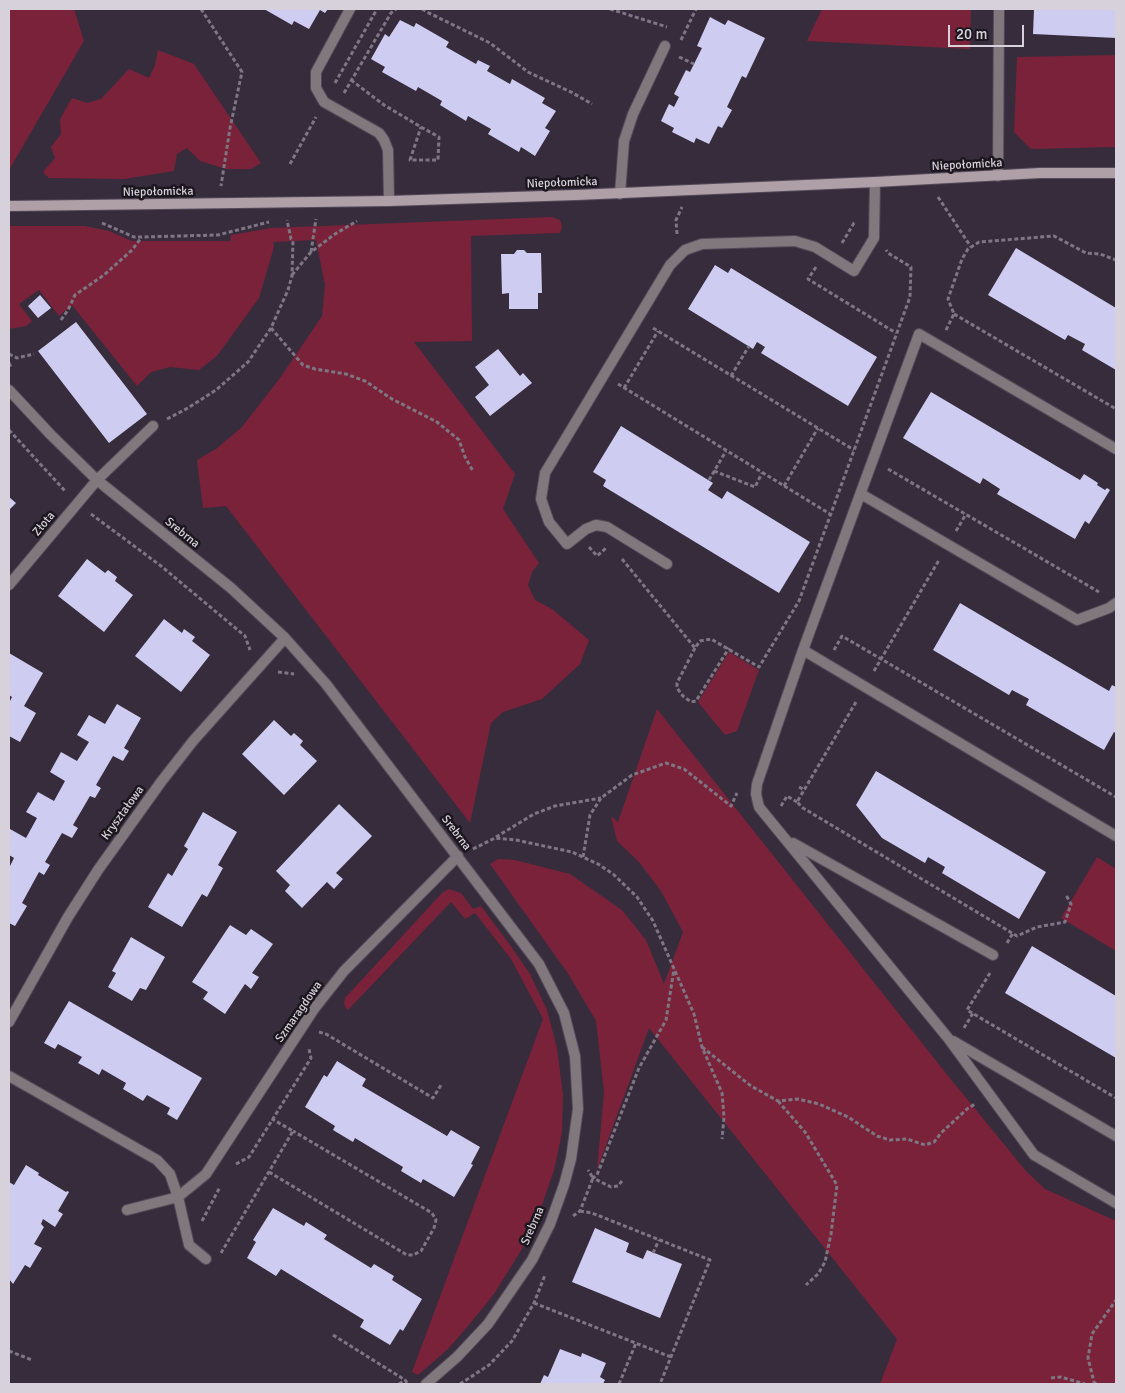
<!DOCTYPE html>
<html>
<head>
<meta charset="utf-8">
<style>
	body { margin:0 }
	#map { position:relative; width:1125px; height:1393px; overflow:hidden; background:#372c3c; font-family:Signika,sans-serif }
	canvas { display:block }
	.frame { position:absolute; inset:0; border:10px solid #d7d1db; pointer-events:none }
	.scale { position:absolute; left:948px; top:25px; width:76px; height:22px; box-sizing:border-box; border:2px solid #d7d1db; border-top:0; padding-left:6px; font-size:15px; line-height:18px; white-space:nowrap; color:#d7d1db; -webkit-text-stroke:4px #1c171e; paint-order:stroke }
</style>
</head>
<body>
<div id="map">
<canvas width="1125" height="1393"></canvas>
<div class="frame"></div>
<div class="scale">20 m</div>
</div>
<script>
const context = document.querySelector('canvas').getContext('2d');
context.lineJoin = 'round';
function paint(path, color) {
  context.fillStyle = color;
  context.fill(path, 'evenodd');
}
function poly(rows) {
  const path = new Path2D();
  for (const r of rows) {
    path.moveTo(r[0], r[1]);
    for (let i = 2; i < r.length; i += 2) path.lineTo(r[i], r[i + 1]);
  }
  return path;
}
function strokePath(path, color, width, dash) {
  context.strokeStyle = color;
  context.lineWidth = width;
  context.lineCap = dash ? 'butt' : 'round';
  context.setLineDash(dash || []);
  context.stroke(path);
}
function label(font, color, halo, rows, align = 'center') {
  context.font = font + ' Signika,sans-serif';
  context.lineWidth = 5;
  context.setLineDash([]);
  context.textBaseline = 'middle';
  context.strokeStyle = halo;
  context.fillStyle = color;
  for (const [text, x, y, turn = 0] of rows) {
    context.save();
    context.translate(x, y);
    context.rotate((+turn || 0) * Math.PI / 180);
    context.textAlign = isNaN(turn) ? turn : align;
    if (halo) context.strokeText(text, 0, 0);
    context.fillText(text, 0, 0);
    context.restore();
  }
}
paint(poly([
	[9,9,74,9,84,41,9,170],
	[822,9,971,9,970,49,807,41],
	[158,50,194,64,261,163,251,169,226,169,200,161,187,148,177,154,174,171,124,179,49,178,43,172,55,158,51,147,61,134,60,119,72,98,87,103,101,99,129,69,149,78,155,65],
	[1116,55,1116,147,1031,149,1014,132,1017,57],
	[552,217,560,220,562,226,560,233,471,236,472,341,414,342,515,474,503,509,539,563,532,572,528,585,535,600,552,609,589,640,580,664,542,699,503,712,491,723,470,823,226,506,203,508,197,460,216,449,242,427,280,378,322,316,325,285,316,240,273,242,274,247,259,298,217,356,199,370,170,367,151,372,137,386,72,305,59,316,39,290,19,304,32,321,26,326,9,329,9,226,85,226,109,231,132,241,231,241,230,236,231,235,271,228],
	[729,652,759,670,737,731,725,735,698,702],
	[657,709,949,1077,1026,1171,1045,1189,1116,1221,1116,1384,880,1384,897,1339,649,1028,597,1170,604,1092,596,1021,569,975,490,864,498,859,515,860,570,874,622,910,646,940,664,984,683,932,661,891,639,862,617,841,611,816,618,822],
	[1097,857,1116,869,1116,951,1061,918],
	[449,889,461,893,473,909,481,906,510,945,530,974,547,1010,557,1048,563,1095,562,1133,554,1170,541,1208,522,1249,494,1294,468,1326,448,1349,418,1375,412,1372,543,1019,511,959,475,913,465,919,451,902,348,1010,346,1008,344,1004,345,998,443,892]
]), '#7a2239');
paint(poly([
	[264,9,328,9,325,13,320,10,309,29,294,21,292,25],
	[1034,9,1116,9,1116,38,1033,34],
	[710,17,725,25,728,20,765,38,746,78,742,76,727,107,732,110,722,128,718,126,709,144,696,138,694,143,672,132,674,128,661,121,669,104,674,107,679,97,674,94,686,70,690,72,702,48,697,46],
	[400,20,414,27,416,23,449,42,446,47,476,64,478,60,490,66,487,71,510,84,512,79,545,98,542,103,556,111,545,128,550,131,535,156,521,147,519,152,488,134,491,129,468,116,466,121,440,105,442,101,418,87,416,91,382,72,385,67,371,59,385,34,389,37],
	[1016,248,1116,308,1116,370,1082,350,1085,344,1068,335,1065,340,988,295],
	[517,250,524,250,527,253,541,253,542,293,538,293,538,309,509,309,509,293,502,294,501,254,514,254],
	[715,265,728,273,731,268,877,357,848,406,761,353,765,347,757,342,753,349,688,309],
	[40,295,51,308,38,318,28,306],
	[76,322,147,414,109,443,38,351],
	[498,349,520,376,523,373,532,383,490,416,475,397,489,385,475,367],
	[931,392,1080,480,1084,474,1098,483,1097,485,1105,490,1107,488,1110,490,1089,524,1085,521,1075,539,997,494,1000,489,983,478,980,484,903,438],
	[621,426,713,483,708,490,722,499,727,491,810,542,779,593,603,486,606,480,593,472],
	[9,497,16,503,9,510],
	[87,559,105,573,108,570,117,577,115,581,133,595,104,632,58,596],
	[960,603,1109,691,1112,685,1116,687,1116,733,1114,732,1104,750,1026,705,1029,699,1012,690,1009,695,933,650],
	[164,619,182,633,184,629,195,637,192,641,210,655,181,692,135,656],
	[9,653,43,673,24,706,36,713,20,742,9,736,9,703,12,697,9,695],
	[117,704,141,718,124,748,129,751,123,761,113,756,96,785,101,788,95,798,90,796,73,825,78,828,72,838,62,833,45,862,50,865,44,875,39,872,22,903,27,906,15,926,9,923,9,868,14,858,9,855,9,831,10,829,26,838,37,818,26,812,38,792,54,801,65,781,50,772,61,752,77,761,89,742,77,735,89,715,105,724],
	[274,720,291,736,294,733,303,741,300,745,317,761,284,795,242,754],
	[876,771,1046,872,1019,919,942,873,945,867,928,857,925,863,882,838,856,805],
	[339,804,372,836,336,873,343,879,334,889,327,882,302,908,285,891,290,885,276,871],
	[203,812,237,832,218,865,223,868,207,897,202,894,182,927,148,907,168,873,172,876,180,862,188,849,184,846],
	[230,925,246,935,251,929,273,944,252,973,259,977,251,989,245,984,225,1014,203,999,208,992,192,982],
	[131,937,165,957,146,990,140,988,132,1001,108,987,116,973,112,971],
	[1032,946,1116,996,1116,1058,1005,993],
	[69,1001,202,1078,177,1120,167,1114,170,1108,147,1095,143,1101,123,1089,126,1083,102,1069,99,1075,89,1069,78,1063,82,1057,58,1044,55,1049,44,1043],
	[337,1061,366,1079,362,1086,447,1136,451,1130,480,1147,471,1164,473,1165,454,1197,423,1179,421,1183,401,1171,403,1167,355,1138,353,1142,333,1130,335,1126,305,1107,324,1075,327,1077],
	[26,1165,39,1173,38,1175,66,1192,67,1191,69,1192,58,1211,63,1214,55,1227,43,1219,41,1224,44,1227,34,1244,42,1248,30,1268,25,1265,13,1284,9,1279,9,1182,14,1185],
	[273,1208,304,1226,306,1222,327,1235,324,1239,371,1268,374,1264,394,1276,392,1280,422,1299,403,1331,400,1329,390,1345,360,1327,364,1320,281,1269,276,1276,247,1258,256,1242,253,1240],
	[595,1228,629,1243,626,1252,643,1259,647,1250,682,1264,660,1318,572,1282],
	[560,1349,581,1357,582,1353,606,1363,600,1377,605,1380,603,1384,540,1384,544,1375,548,1377]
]), '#ceccf1');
const service = poly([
	[350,9,316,72,316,88,324,102,379,133,384,140,388,150,389,201],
	[998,176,999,9],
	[620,194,624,141,633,114,665,46],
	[1116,449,919,334,803,650,757,784,756,794,759,807,948,1038,1034,1155,1116,1203],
	[97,480,153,426],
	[861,494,1077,620,1109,608,1116,603],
	[667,564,607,527,596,525,586,529,567,544,549,522,541,499,545,473,670,265,685,250,702,244,795,241,815,247,854,271,874,238,875,182],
	[803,650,1116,836],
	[793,843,993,955],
	[953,1041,1116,1136],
	[127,1210,178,1197,189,1245,206,1259]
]);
const minor = poly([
	[9,390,51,435,97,480,231,588,285,638,326,684,539,964,564,1013,575,1056,578,1109,571,1159,564,1185,550,1224,532,1260,488,1324,457,1357,426,1384],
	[9,585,97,480],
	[9,1022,68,917,98,870,161,782,193,741,285,638],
	[9,1076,157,1160,170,1174,178,1197,206,1174,314,1009,344,971,458,856]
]);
const secondary = poly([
	[9,206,389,201,576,195,875,182,1040,173,1116,173]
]);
strokePath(service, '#544a59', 12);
strokePath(minor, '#544a59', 12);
strokePath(secondary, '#544a59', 12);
strokePath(poly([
	[201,9,242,72,230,128,221,186],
	[422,9,427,12,490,43,528,72,571,92,592,104],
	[610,9,667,27],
	[681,40,696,9],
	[679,57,694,64],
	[351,80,384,105,421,127,439,137,438,160,410,160,421,127],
	[335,83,377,9],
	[344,93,391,13,396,9],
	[290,164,316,117],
	[938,197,971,247],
	[102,223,134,237,141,237,218,235,269,222],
	[677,234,676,220,682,207],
	[842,243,854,223,856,222],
	[311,252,316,219],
	[816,267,808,279,896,333],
	[292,275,311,252,335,234,357,221],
	[954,314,1116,409],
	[61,320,68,310,75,295,104,275,132,250,141,238],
	[271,328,303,365,315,369,346,374,365,381,392,399,437,422,459,440,465,457,473,471],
	[653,328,854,450],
	[946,330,954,314,948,299,962,259,968,249,979,242,1054,236,1086,253,1100,254,1116,260],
	[9,354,17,358,34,354],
	[9,363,11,367],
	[731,376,749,346],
	[618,384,830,514],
	[624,388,658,331],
	[167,419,188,408,216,390,248,362,271,328,288,290,292,276,293,241,291,239,287,220],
	[9,430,66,492],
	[888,469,1099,592],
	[714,471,755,487,762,473],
	[709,480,726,451],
	[784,486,818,428],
	[91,514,161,566,245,636,250,650],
	[956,531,966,514],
	[589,547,597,556,606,548],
	[622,559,695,648,700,641,711,639,759,667,799,601,910,297,911,267,888,253,886,250],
	[695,648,677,683,677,688,683,696,691,702,696,701,729,648],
	[834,650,842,636,1116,797],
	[874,671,939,560],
	[278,672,294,674],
	[856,702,797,802,803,808,1017,936,1037,927,1065,922,1071,904,1066,895],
	[799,787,805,790],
	[781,806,787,796,797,802],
	[496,837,534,814,555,806,601,798],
	[473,849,495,838,516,840,572,852,598,864,613,874,637,897,653,921,694,1014,702,1047,722,1093,724,1117,722,1139],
	[583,857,590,815,601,798,632,775,666,763,684,769,731,806,737,793],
	[1007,943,1013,933],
	[990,973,967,1010,1116,1098],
	[964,1028,973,1013],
	[319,1032,326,1034,433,1098,441,1085],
	[702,1047,751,1086,778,1101,798,1099,819,1104,848,1117,877,1136,890,1140,907,1139,925,1145,934,1142,941,1133,967,1109,975,1104],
	[778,1101,805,1132,837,1185,831,1234,825,1262,818,1274,806,1285],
	[236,1164,249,1157,311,1058,309,1049],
	[269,1172,407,1255,413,1255,421,1251,434,1228,436,1220,432,1213,293,1131],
	[622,1181,618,1186,611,1187,593,1178,597,1175,639,1068,666,1020,674,969],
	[580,1211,592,1213,710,1260,660,1384],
	[573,1216,580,1211,593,1178,588,1170],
	[202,1221,220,1187],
	[221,1253,293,1131,272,1119],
	[653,1253,659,1240],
	[534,1303,671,1357],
	[333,1335,405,1380,408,1384],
	[9,1351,32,1360],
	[1051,1378,1061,1377,1085,1384],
	[399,1384,405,1380],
	[460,1384,489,1365,512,1341,534,1303,545,1275],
	[619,1384,636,1343],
	[1096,1384,1094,1382,1088,1358,1092,1334,1116,1300]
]), '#7f7684', 3, [4, 2.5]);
strokePath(service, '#81787d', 10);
strokePath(minor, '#81787d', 10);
strokePath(secondary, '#afa0a8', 10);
label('12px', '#d7d1db', '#1c171e', [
	["Niepołomicka",967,165,-3],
	["Niepołomicka",562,183,-2],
	["Niepołomicka",158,192,-1],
	["Złota",44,524,-50],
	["Srebrna",182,533,39],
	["Kryształowa",123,813,-54],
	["Srebrna",456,833,53],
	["Szmaragdowa",299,1012,-55],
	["Srebrna",533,1226,-66]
]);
</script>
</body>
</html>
